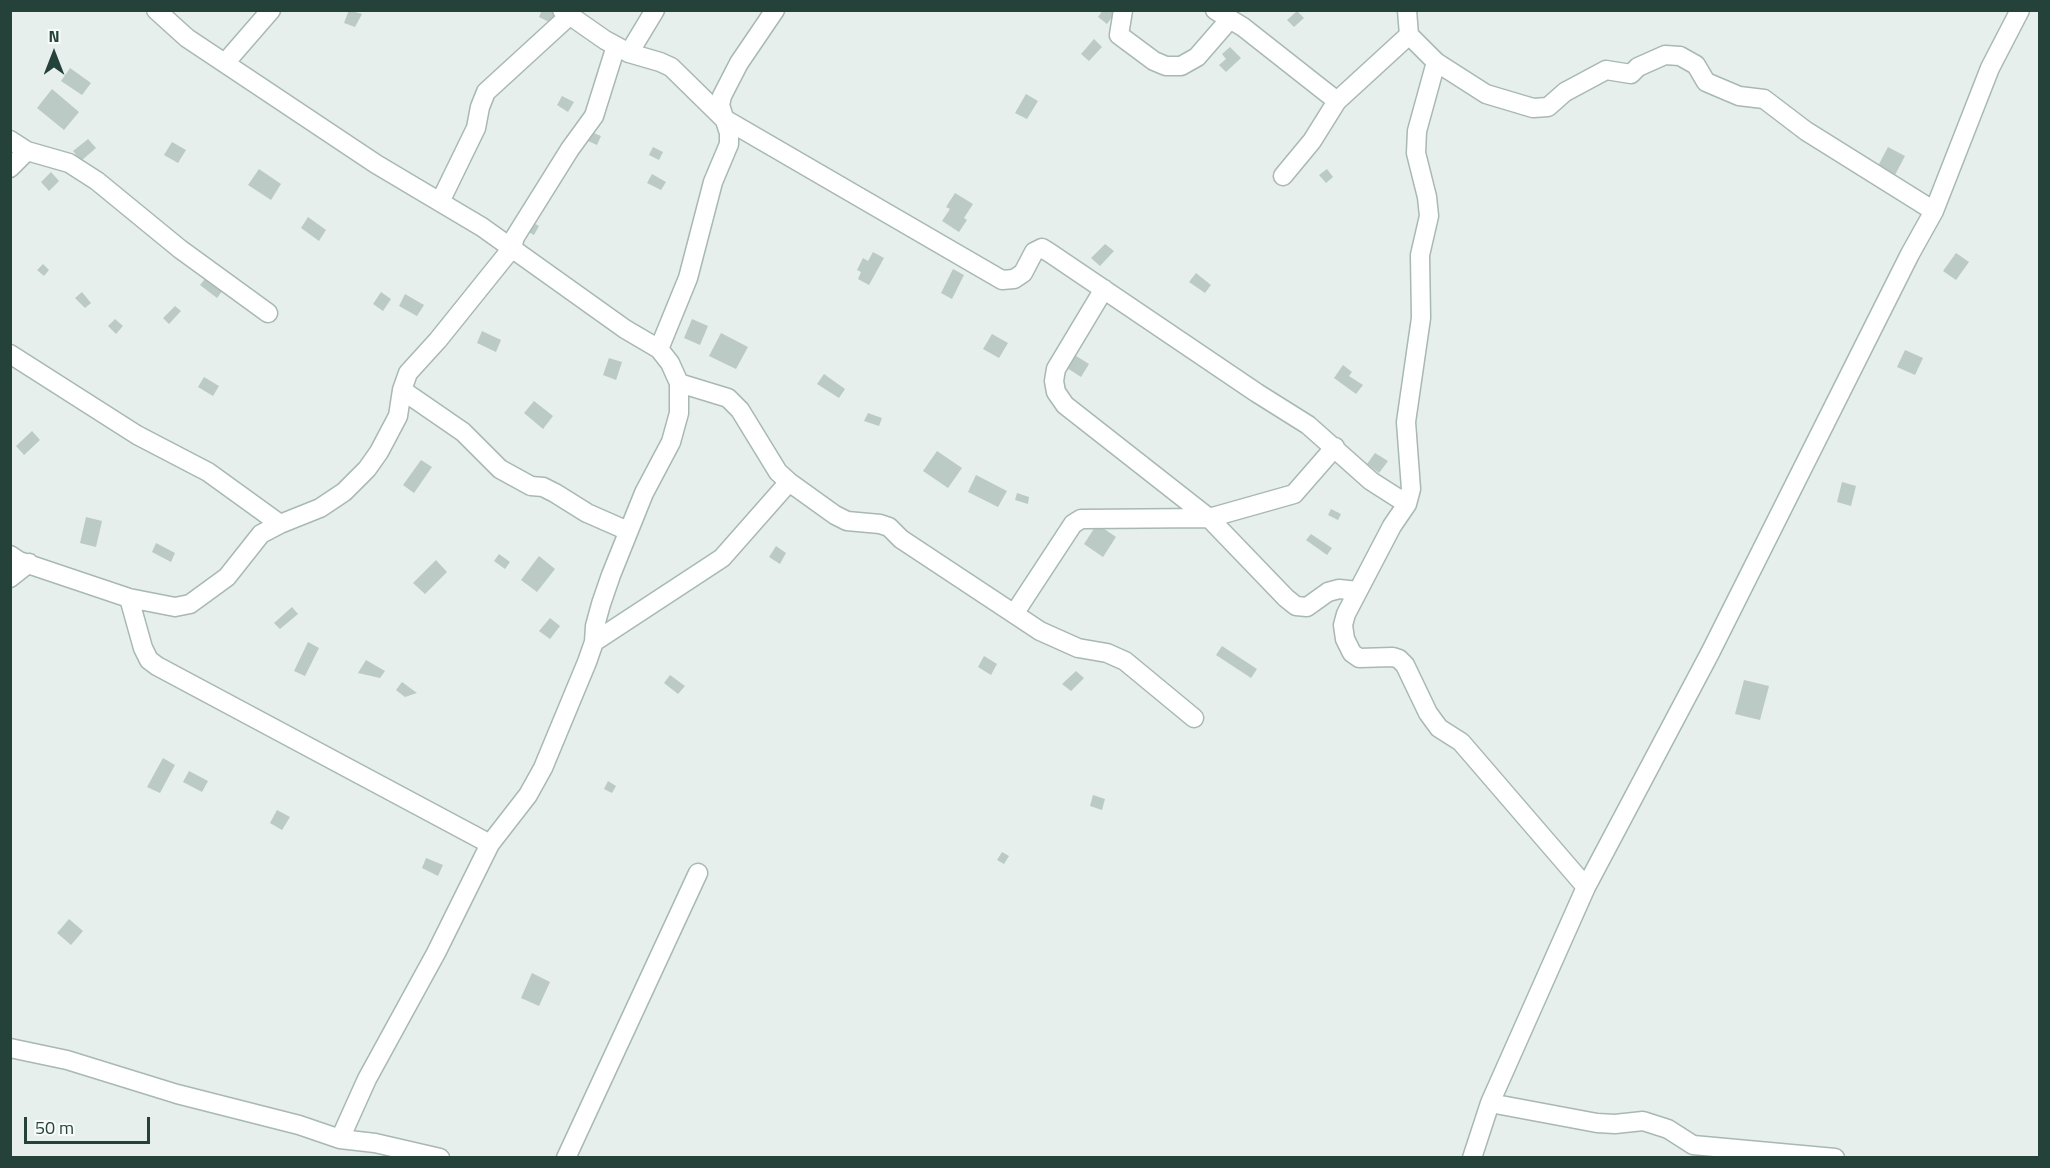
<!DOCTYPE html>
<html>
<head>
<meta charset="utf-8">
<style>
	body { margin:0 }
	#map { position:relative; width:2050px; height:1168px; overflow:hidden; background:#e6efeb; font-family:"Titillium Web",sans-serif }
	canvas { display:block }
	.frame { position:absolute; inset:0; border:12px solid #24423a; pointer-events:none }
	.north { position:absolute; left:24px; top:24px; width:60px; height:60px; -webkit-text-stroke:4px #f7fbf9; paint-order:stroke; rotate:0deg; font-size:16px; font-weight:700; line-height:24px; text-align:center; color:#24423a }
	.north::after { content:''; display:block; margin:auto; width:21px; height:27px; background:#24423a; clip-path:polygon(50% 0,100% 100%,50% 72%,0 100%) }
	.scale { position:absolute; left:24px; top:1117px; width:126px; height:27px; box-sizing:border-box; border:3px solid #24423a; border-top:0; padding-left:8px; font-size:18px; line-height:21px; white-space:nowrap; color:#24423a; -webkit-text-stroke:4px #f7fbf9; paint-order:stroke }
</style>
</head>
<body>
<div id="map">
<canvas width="2050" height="1168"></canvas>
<div class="frame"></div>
<div class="north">N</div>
<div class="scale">50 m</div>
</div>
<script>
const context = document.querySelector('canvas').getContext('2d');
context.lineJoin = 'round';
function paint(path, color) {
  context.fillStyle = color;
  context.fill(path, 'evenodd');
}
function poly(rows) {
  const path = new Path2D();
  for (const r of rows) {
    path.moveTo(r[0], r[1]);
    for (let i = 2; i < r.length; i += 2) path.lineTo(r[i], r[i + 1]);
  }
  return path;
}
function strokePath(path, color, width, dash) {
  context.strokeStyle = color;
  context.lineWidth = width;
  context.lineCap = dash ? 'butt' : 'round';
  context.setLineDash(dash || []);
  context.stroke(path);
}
paint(poly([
	[349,10,362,14,355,27,344,23],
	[542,10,552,10,561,15,555,25,539,17],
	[1103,10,1117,10,1107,24,1098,17],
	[1297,11,1304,18,1294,27,1287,20],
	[1094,39,1102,47,1089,61,1081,54],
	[1230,47,1241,58,1226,72,1219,65,1226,59,1222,54],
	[70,68,91,83,82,95,61,81],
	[52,89,79,112,64,130,37,108],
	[1026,94,1038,101,1027,119,1015,113],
	[562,96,574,102,568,112,557,105],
	[589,131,601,136,597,145,586,140],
	[88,139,96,148,81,161,73,151],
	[172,142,186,150,178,163,164,155],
	[653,147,663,152,659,160,649,155],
	[1888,147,1905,156,1895,175,1878,166],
	[259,169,281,184,271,200,248,185],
	[1327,169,1333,177,1326,183,1319,175],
	[51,172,59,181,49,191,41,182],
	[652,174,666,182,661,190,647,183],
	[955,193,973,204,964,218,967,220,959,232,942,221,950,209,946,207],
	[308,217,326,230,319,241,301,228],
	[530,221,539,226,534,235,525,230],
	[1105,244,1114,251,1100,266,1091,258],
	[873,252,884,258,869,285,858,279,861,272,857,270,863,258,868,261],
	[1956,253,1969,262,1956,280,1943,271],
	[43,264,49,270,44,276,37,270],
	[953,269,964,275,952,299,941,293],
	[1196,273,1211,285,1205,293,1189,282],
	[209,274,226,286,217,298,200,285],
	[82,292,91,303,85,308,75,298],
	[381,292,391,299,383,311,373,304],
	[405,294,424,305,417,316,399,306],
	[175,306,181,311,169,324,163,318],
	[115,319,123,326,116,334,108,326],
	[692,319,708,326,700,345,684,338],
	[482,331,501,340,496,352,477,343],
	[721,333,748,347,736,369,709,356],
	[992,334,1008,343,999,358,983,349],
	[1905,350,1923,358,1915,375,1897,367],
	[1073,354,1089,364,1081,377,1064,366],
	[609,358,622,362,616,380,603,375],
	[1343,365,1352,372,1349,376,1363,385,1356,394,1334,378],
	[824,374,845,389,839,398,817,384],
	[204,377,219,386,213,396,198,387],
	[534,401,553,416,543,429,524,413],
	[868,413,882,418,879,426,864,421],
	[32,431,40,440,24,455,16,446],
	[937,451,962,468,948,488,923,471],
	[1375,453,1388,461,1379,473,1367,464],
	[421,460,432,467,414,493,403,485],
	[976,475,1007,491,998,507,968,492],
	[1842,482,1856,486,1851,506,1837,502],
	[1017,493,1029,497,1028,504,1015,500],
	[1331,509,1341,514,1338,520,1328,515],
	[86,517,102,521,96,547,80,543],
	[1097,524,1116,537,1103,557,1084,544],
	[1311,534,1332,548,1327,555,1306,540],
	[156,543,175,553,171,562,152,552],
	[776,546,786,553,780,564,769,557],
	[499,554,510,562,505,569,494,561],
	[539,556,555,569,537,592,521,580],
	[436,560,447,572,425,594,413,583],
	[292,607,298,614,280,629,274,623],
	[550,618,560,626,550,639,539,631],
	[308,642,319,648,305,676,294,671],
	[1222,646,1257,669,1251,678,1216,655],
	[984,656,997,664,991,675,978,667],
	[366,660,385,671,380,678,358,673],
	[1076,671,1084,678,1071,691,1062,684],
	[670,675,685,686,678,694,664,683],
	[1744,680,1769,686,1760,720,1735,714],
	[402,682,417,693,405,697,396,690],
	[163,758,175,765,160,793,147,787],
	[189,771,208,781,202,792,183,782],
	[608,781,616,786,612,793,604,789],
	[1093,795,1105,799,1102,810,1090,806],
	[277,810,290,817,282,830,270,823],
	[1002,852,1009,856,1004,864,997,860],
	[426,858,443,865,438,876,422,868],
	[69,919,83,931,71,945,57,933],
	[532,973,550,982,539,1006,521,998]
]), '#bbcac4');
const minor = poly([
	[156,10,187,38,376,164,482,227,625,329,659,349],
	[562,10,605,40,629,53,660,62,671,67,723,118,1002,280,1014,279,1023,273,1034,252,1042,248,1050,253,1257,393,1308,425,1371,481,1407,504],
	[1123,10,1119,35,1154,61,1166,66,1181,66,1197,57,1230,19],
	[1215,10,1243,27,1337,101],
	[1407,10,1409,35,1436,62,1417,131,1416,153,1427,197,1429,216,1420,255,1421,318,1406,422,1411,489,1407,504,1392,526,1346,614,1343,625,1345,639,1352,653,1359,658,1393,657,1399,659,1405,665,1428,713,1439,728,1461,742,1586,887],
	[629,53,655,10],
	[1436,62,1486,94,1533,108,1548,107,1565,92,1606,70,1631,74,1638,67,1665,55,1680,56,1696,65,1706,82,1739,96,1764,99,1806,131,1934,211],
	[225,63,271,10],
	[10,140,27,151,69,163,97,181,180,249,268,313],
	[10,168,27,151],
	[1283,176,1312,141,1337,101,1409,35],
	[440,202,476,128,480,107,486,92,569,16],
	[1104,289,1056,369,1054,381,1056,392,1065,405,1209,518,1286,598,1296,606,1307,607,1328,592,1339,589,1358,591],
	[10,354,137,435,208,472,280,524],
	[679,383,728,398,740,410,778,472,789,482,835,515,847,521,880,524,889,527,901,539,1040,631,1078,648,1107,653,1125,661,1194,718],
	[402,390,463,432,500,469,531,486,543,487,555,493,587,513,628,531],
	[10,555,19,561,129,598,175,607,190,604,227,577,261,534,280,524,320,508,344,492,367,469,379,452,398,416,402,390,408,373,438,340,512,248,515,237,570,149,594,116,616,46],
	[10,578,29,563],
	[129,598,143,648,149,660,157,666,490,844],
	[1014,614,1073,524,1081,519,1209,518,1294,494,1335,447],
	[594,642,722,558,789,482],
	[10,1048,67,1060,177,1094,299,1125,340,1139,375,1143,440,1158],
	[1490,1103,1597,1123,1615,1124,1643,1121,1668,1129,1693,1145,1835,1158],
	[340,1139,367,1079,436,953,490,844,528,795,543,768,587,662,594,642,595,626,601,604,611,575,644,493,671,442,679,413,679,383,670,363,659,349,688,278,713,182,729,144,729,133,720,105,722,96,739,63,775,10],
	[566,1158,698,873],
	[1472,1158,1490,1103,1586,887,1710,653,1910,254,1934,211,1990,68,2020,10]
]);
strokePath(minor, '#a8b8b2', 21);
strokePath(minor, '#fff', 18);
</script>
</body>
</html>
